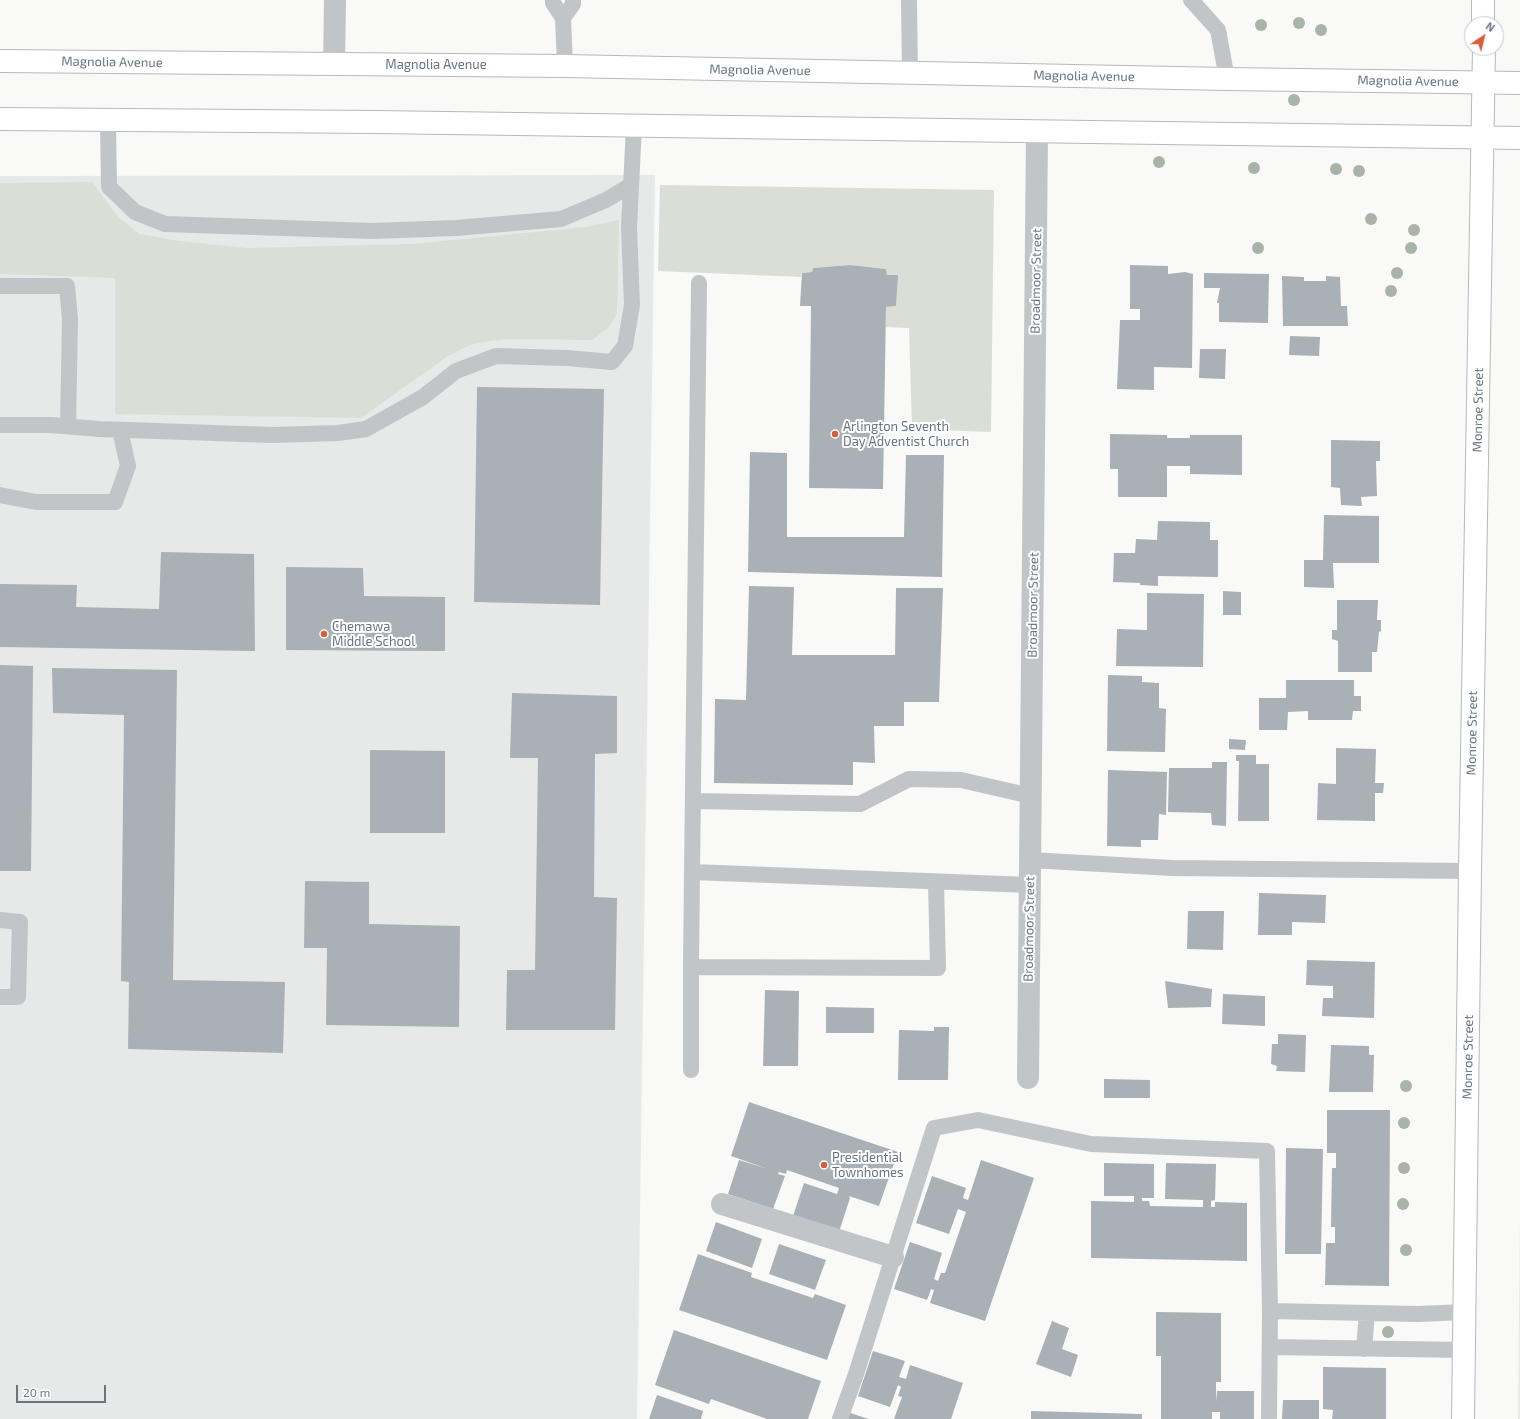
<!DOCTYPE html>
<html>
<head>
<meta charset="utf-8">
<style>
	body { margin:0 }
	#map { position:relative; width:1520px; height:1419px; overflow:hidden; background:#f9f9f8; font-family:"Exo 2",sans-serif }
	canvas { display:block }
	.north { position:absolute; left:1464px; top:16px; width:40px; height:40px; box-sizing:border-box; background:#fff; border:1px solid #c2c8cc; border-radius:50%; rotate:35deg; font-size:11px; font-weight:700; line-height:16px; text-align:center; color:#667580 }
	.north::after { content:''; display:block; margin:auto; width:14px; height:18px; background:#d65f3b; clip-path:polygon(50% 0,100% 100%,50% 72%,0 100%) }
	.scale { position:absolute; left:16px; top:1385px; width:90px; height:18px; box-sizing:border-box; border:2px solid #667580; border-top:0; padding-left:5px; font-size:12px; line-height:14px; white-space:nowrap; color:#667580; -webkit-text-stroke:3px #fff; paint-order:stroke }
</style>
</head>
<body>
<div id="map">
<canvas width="1520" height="1419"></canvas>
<div class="north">N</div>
<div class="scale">20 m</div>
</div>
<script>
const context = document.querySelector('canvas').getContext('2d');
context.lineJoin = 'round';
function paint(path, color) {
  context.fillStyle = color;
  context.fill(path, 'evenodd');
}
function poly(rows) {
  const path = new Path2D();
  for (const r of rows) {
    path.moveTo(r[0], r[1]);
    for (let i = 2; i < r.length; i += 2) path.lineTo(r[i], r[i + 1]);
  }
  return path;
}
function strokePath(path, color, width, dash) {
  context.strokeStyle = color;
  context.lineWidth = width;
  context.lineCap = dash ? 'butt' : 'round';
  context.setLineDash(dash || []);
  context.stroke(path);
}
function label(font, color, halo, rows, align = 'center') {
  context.font = font + ' "Exo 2",sans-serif';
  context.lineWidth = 4;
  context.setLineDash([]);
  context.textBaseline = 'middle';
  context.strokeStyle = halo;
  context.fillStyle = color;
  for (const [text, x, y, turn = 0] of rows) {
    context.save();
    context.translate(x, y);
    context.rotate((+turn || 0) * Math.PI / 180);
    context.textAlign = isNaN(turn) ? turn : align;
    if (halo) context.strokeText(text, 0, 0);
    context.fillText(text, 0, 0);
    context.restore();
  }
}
paint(poly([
	[655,175,637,1419,0,1419,0,176],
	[1520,1211,1520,1419,1518,1419]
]), '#e7e8e8');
paint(poly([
	[92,182,118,217,139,234,179,241,247,248,412,244,586,227,619,220,617,314,608,328,592,340,505,339,472,344,448,356,361,418,115,414,115,278,0,274,0,183],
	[660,185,994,190,991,432,912,429,909,328,886,327,886,307,896,306,897,275,887,275,886,269,850,265,813,268,812,272,802,273,801,277,658,271]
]), '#daded7');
paint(poly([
	[850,265,886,269,887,275,898,275,896,306,886,307,883,489,809,488,811,306,800,306,802,273,812,272,813,268],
	[1130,265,1168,266,1168,274,1185,272,1193,274,1192,368,1154,367,1154,390,1117,389,1120,320,1140,320,1140,309,1130,309],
	[1204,273,1269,274,1268,323,1219,322,1219,303,1217,303,1220,288,1204,288],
	[1282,276,1304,277,1304,281,1326,281,1326,276,1340,277,1341,306,1347,306,1348,326,1283,326],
	[1290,336,1320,337,1319,356,1289,355],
	[1200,349,1226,349,1225,379,1199,378],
	[477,387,604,389,600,605,474,602],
	[1110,434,1167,435,1167,438,1190,438,1190,435,1242,435,1242,475,1190,474,1190,466,1167,466,1167,497,1118,497,1118,469,1110,469],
	[1331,440,1380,441,1380,461,1376,461,1377,496,1361,497,1362,506,1341,505,1340,488,1331,487],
	[750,452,787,453,787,537,904,537,906,455,944,455,942,577,748,572],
	[1324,515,1379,516,1379,563,1333,563,1334,588,1304,587,1304,560,1323,560],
	[1158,521,1210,522,1210,540,1218,540,1218,577,1158,576,1158,586,1140,585,1140,583,1113,582,1114,553,1135,553,1136,539,1157,540],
	[161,552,254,554,255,651,0,647,0,584,77,585,76,607,159,609],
	[286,567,363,568,364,596,445,597,445,651,286,650],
	[749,586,794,587,792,655,895,655,896,588,943,588,939,702,904,702,904,726,874,726,875,763,853,762,853,785,714,783,715,699,746,700],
	[1223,591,1241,592,1241,615,1223,615],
	[1147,593,1204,594,1203,667,1116,666,1117,629,1147,630],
	[1337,600,1378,600,1377,620,1381,620,1381,631,1379,632,1377,652,1372,652,1372,672,1338,672,1338,641,1332,639,1332,630,1337,630],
	[0,665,33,666,31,871,0,871],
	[52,668,177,670,173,980,285,982,283,1053,128,1049,129,982,121,981,124,715,53,713],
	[1108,675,1142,676,1142,682,1159,683,1159,708,1166,709,1165,752,1107,751],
	[1286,680,1354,680,1354,696,1361,696,1361,711,1353,711,1352,720,1308,720,1308,711,1288,712,1287,730,1259,730,1259,698,1286,698],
	[512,693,617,696,617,753,595,754,594,897,617,898,615,1030,506,1030,507,970,535,970,538,758,510,758],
	[1229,739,1246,740,1245,750,1229,749],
	[1336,748,1376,749,1375,783,1384,783,1383,793,1375,793,1375,821,1317,820,1318,783,1336,784],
	[370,750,445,751,445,833,370,833],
	[1236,755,1256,755,1256,764,1269,764,1269,821,1238,821,1239,761,1236,761],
	[1212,762,1227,762,1226,826,1212,825,1211,813,1168,812,1169,768,1212,768],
	[1108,770,1167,772,1166,815,1159,814,1158,840,1141,840,1141,847,1107,846],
	[305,881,369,882,369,924,460,926,459,1027,326,1025,327,948,304,948],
	[1259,893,1326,895,1325,923,1292,922,1292,935,1258,935],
	[1188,911,1224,911,1223,950,1187,949],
	[1307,960,1375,962,1374,1018,1322,1016,1323,998,1333,998,1333,986,1306,985],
	[1165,981,1212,989,1211,1007,1168,1008],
	[765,990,799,991,798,1066,763,1066],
	[1223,994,1265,996,1265,1026,1222,1024],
	[826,1007,874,1008,874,1033,826,1033],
	[934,1027,949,1027,948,1080,898,1080,899,1030,934,1031],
	[1278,1034,1306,1035,1305,1072,1276,1071,1277,1066,1271,1064,1272,1044,1278,1044],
	[1331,1045,1369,1046,1369,1055,1374,1055,1373,1092,1329,1092],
	[1104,1079,1150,1080,1150,1098,1104,1098],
	[749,1102,898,1152,879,1206,849,1196,850,1198,839,1232,793,1216,804,1183,837,1194,839,1188,787,1170,786,1174,779,1172,778,1174,785,1176,773,1209,728,1194,739,1160,768,1169,731,1156],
	[1327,1110,1390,1110,1389,1286,1325,1285,1326,1243,1335,1243,1335,1227,1331,1227,1332,1168,1336,1168,1336,1153,1327,1153],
	[1286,1148,1323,1149,1321,1254,1285,1254],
	[981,1160,1034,1178,985,1321,930,1303,934,1290,931,1289,927,1300,894,1289,910,1242,942,1253,934,1279,938,1281,941,1273,945,1273,966,1212,958,1209,949,1234,916,1223,932,1176,966,1188,963,1198,968,1200],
	[1104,1163,1154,1164,1154,1198,1142,1198,1142,1201,1149,1201,1150,1206,1203,1207,1203,1200,1165,1199,1166,1163,1216,1164,1215,1200,1211,1201,1211,1207,1215,1207,1215,1202,1247,1203,1247,1261,1091,1258,1091,1201,1134,1202,1134,1196,1104,1196],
	[716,1222,762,1239,752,1268,706,1251],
	[779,1244,826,1260,815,1290,769,1274],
	[698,1254,752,1273,751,1277,813,1298,815,1294,846,1305,827,1360,679,1310],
	[1156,1312,1221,1313,1221,1382,1216,1382,1216,1402,1217,1391,1254,1391,1254,1419,1220,1419,1220,1412,1212,1412,1212,1419,1161,1419,1161,1356,1156,1356],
	[1052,1321,1069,1328,1062,1349,1078,1355,1071,1377,1036,1364],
	[674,1330,821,1381,808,1419,767,1419,711,1399,709,1404,655,1385],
	[873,1351,905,1361,899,1377,906,1379,910,1365,963,1383,951,1419,894,1419,902,1397,898,1396,901,1387,898,1385,890,1407,858,1396],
	[1323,1367,1386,1368,1386,1419,1332,1419,1333,1410,1323,1409],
	[657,1395,703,1411,701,1419,649,1419],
	[1283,1400,1319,1400,1319,1419,1282,1419],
	[1031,1411,1142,1414,1142,1419,1031,1419],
	[850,1413,869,1419,848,1419]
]), '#a9b0b6');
const secondary = poly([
	[1483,0,1483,24],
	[1463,1419,1470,871,1484,48]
]);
const primary = poly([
	[0,61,565,66,1227,79,1520,83],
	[0,119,375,122,1520,138]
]);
strokePath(secondary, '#b3b9bd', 24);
strokePath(primary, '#b4b9bd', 24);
strokePath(poly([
	[553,0,553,3,563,18,573,4,573,0],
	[909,0,910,73],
	[1191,0,1218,30,1227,79],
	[563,18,565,66],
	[108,120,109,187,135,212,165,224,372,231,456,228,561,219,606,200,631,185],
	[699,283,692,872,1030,885],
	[0,286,67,286,70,319,68,426],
	[0,425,51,425,99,429,272,435,338,433,366,429,423,397,456,371,496,356,567,358,612,362,625,346,632,305,629,227,634,126],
	[0,495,36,502,115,502,128,466,120,430],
	[693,801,860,804,909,779,961,780,1031,796],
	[1030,860,1172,868,1470,871],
	[692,872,691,967,938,968,936,882],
	[0,920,20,922,18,997,0,997],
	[691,967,691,1070],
	[1270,1311,1418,1314,1466,1312],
	[1270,1347,1465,1350],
	[1364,1349,1367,1313],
	[840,1419,856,1374,934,1128,978,1120,1091,1144,1267,1151,1270,1311,1269,1419]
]), '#c1c5c8', 16);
strokePath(poly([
	[334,65,335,0],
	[1028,1078,1037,132],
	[722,1204,893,1257]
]), '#c1c5c8', 22);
strokePath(secondary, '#fff', 22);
strokePath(primary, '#fff', 22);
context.fillStyle = '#a9b3a7';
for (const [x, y] of [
	[1299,23],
	[1261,25],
	[1321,30],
	[1294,100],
	[1159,162],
	[1254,168],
	[1336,169],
	[1359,171],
	[1371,219],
	[1414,230],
	[1258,248],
	[1411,248],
	[1397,273],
	[1391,291],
	[1406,1086],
	[1404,1123],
	[1404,1168],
	[1403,1204],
	[1406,1250],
	[1388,1332]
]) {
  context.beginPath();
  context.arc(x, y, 6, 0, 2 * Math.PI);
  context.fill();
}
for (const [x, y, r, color] of [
	[835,434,4,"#d65f3b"],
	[324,634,4,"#d65f3b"],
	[824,1165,4,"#d65f3b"]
]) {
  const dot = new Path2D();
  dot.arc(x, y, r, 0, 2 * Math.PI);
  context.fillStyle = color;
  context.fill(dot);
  strokePath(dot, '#fff', 1.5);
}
label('13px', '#667580', '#fff', [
	["Magnolia Avenue",112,62,1],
	["Magnolia Avenue",436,65],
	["Magnolia Avenue",760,70,1],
	["Magnolia Avenue",1084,76,1],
	["Magnolia Avenue",1408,81,1],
	["Broadmoor Street",1036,281,-89],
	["Monroe Street",1478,410,-89],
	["Broadmoor Street",1033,605,-89],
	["Monroe Street",1472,733,-89],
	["Broadmoor Street",1029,929,-89],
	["Monroe Street",1468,1057,-89]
]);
label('13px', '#667580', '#fff', [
	["Arlington Seventh",843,427],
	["Day Adventist Church",843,442],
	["Chemawa",332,627],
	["Middle School",332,642],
	["Presidential",832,1158],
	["Townhomes",832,1173]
], 'left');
</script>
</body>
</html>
